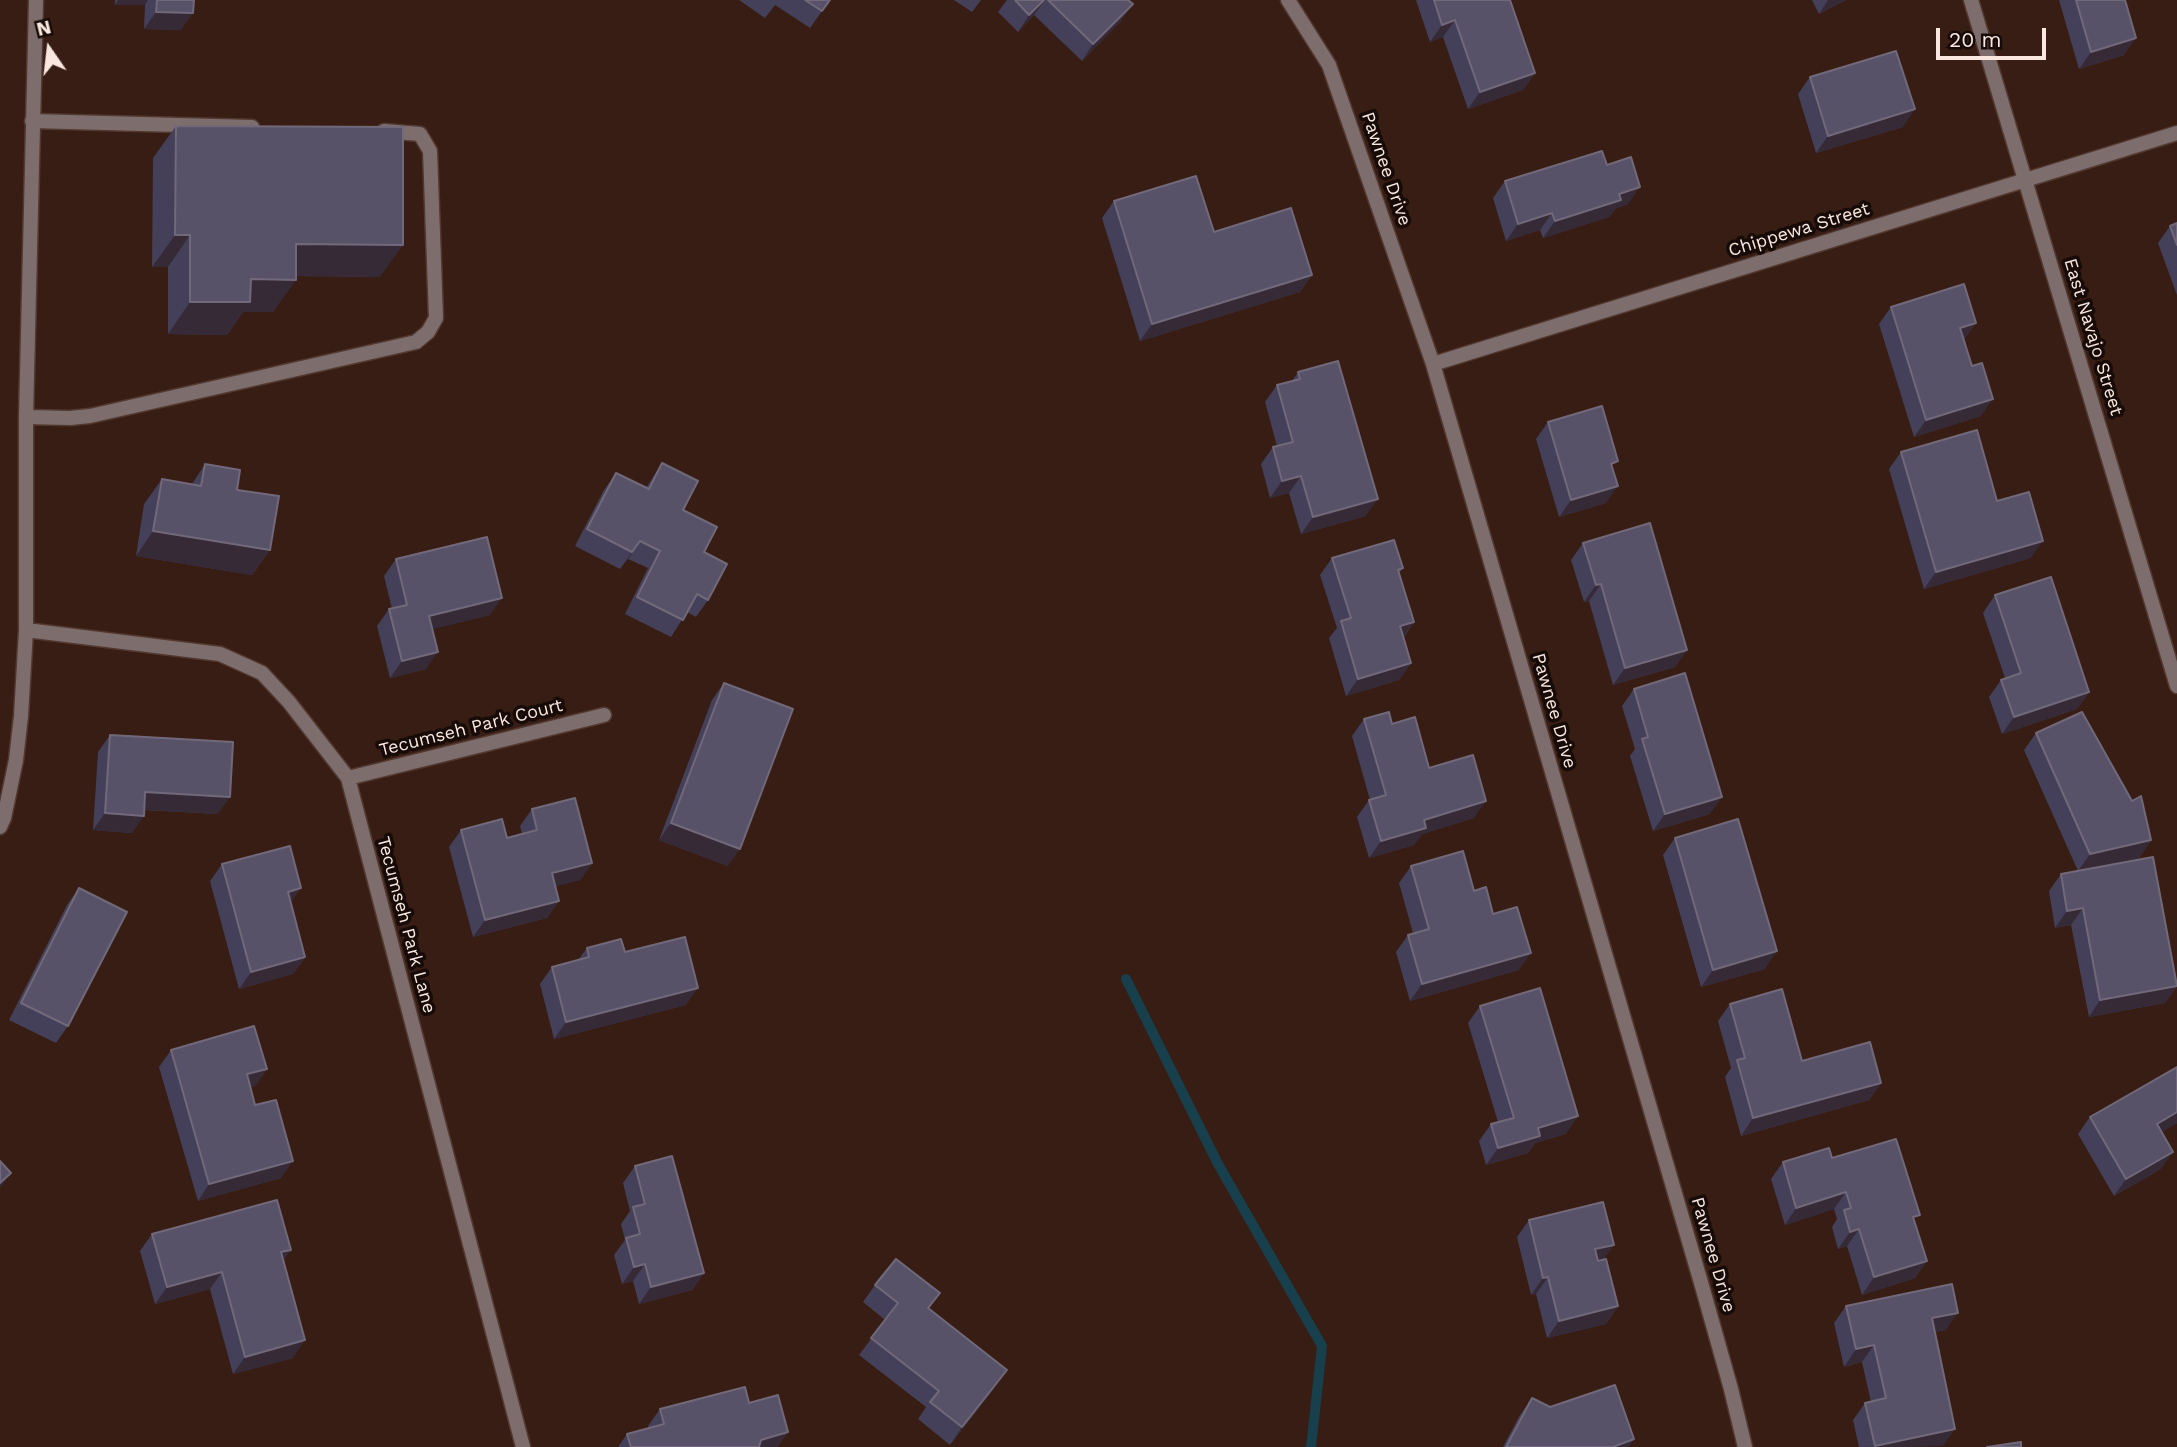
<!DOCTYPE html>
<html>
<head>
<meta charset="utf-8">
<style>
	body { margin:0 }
	#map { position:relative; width:2177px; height:1447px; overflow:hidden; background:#371d13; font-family:"Work Sans",sans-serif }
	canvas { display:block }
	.north { position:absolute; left:14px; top:14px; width:70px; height:70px; -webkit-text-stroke:5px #160b07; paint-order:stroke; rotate:346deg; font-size:19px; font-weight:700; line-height:28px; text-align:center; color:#fae7e0 }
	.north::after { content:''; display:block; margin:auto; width:24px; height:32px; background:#fae7e0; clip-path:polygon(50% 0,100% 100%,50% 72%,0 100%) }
	.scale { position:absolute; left:1936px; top:28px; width:110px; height:32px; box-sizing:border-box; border:4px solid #fae7e0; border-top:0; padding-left:9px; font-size:21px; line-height:24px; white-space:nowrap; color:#fae7e0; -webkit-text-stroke:5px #160b07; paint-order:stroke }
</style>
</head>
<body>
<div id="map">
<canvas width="2177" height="1447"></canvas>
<div class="north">N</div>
<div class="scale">20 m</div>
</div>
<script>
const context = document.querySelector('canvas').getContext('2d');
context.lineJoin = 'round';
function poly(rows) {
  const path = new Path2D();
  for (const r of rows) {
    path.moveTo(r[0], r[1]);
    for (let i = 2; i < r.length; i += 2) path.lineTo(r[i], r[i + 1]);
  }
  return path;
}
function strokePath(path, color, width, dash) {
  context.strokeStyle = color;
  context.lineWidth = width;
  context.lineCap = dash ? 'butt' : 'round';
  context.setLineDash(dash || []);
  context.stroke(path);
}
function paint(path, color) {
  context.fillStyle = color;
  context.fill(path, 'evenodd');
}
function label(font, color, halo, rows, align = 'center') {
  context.font = font + ' "Work Sans",sans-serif';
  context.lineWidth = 7;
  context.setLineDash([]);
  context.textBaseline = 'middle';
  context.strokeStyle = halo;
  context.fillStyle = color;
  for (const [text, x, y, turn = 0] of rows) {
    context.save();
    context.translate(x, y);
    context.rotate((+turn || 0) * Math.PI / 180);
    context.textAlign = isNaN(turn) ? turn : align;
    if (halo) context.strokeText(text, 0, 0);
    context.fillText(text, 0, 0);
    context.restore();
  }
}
strokePath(poly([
	[1126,979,1218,1164,1322,1346,1311,1447]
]), '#183f4c', 10);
const service = poly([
	[32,121,252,127],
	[26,417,70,418,90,416,416,342,428,332,436,318,430,151,420,134,384,131]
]);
const minor = poly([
	[1288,0,1329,65,1433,364,1702,1286,1731,1389,1745,1447],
	[1971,0,2177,686],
	[1433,364,2177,133],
	[26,630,220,654,262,673,289,702,348,778,523,1447],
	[348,778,604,715],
	[0,827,4,818,16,760,21,716,26,630,26,417,36,0]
]);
strokePath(service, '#523930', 17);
strokePath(minor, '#523930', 17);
strokePath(service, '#7e6d6d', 14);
strokePath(minor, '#7e6d6d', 14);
paint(poly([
	[115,0,194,0,181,30,144,29,145,5,115,5],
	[739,0,830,0,810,28,775,5,765,18],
	[954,0,981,0,972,12],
	[1007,0,1128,0,1121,21,1082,61,1034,15,1018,32,998,12],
	[1416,0,1510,0,1535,73,1523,90,1468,109,1443,37,1430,42],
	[1812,0,1846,0,1819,14],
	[2059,0,2125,0,2124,55,2079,69],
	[1810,77,1903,127,1816,153,1798,94],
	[176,126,380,277,296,276,273,312,243,312,227,335,168,334,168,267,152,267,153,158],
	[1607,165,1628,204,1615,209,1609,217,1543,238,1540,230,1506,241,1493,198,1505,181],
	[1114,201,1214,232,1312,275,1300,292,1140,341,1102,218],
	[2177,223,2177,295,2158,243,2170,226],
	[1891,307,1976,323,1963,340,1981,416,1914,437,1879,324],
	[1298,372,1366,516,1301,534,1289,493,1270,498,1261,464,1273,447,1277,446,1265,402,1277,385,1292,381],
	[1548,422,1613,469,1606,503,1559,517,1536,439],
	[1901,452,1997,501,2031,558,1924,589,1889,469],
	[662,463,704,552,708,600,696,617,687,612,671,637,625,614,648,568,628,559,620,569,575,546,604,490,616,473,646,488],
	[205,464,237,490,270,550,252,575,136,556,144,504,162,479,192,484],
	[1583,543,1687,650,1675,667,1613,685,1589,601,1584,602,1571,560],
	[1332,558,1403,568,1399,573,1414,622,1404,637,1411,663,1399,680,1346,696,1329,638,1337,628,1320,575],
	[396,559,490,615,432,629,426,669,390,678,377,626,389,609,392,609,384,576],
	[1995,595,2089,692,2077,709,2002,734,1989,697,2001,680,2005,678,1983,613],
	[724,683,728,866,659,840,712,700],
	[1634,689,1710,814,1653,831,1630,756,1635,749,1622,706],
	[1364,719,1392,724,1429,768,1474,818,1422,834,1414,845,1369,858,1357,817,1369,800,1370,800,1352,736],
	[2036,733,2151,840,2139,858,2086,869,2177,986,2165,1003,2089,1017,2071,925,2055,928,2049,891,2061,874,2078,871,2024,750],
	[110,735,218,814,144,810,132,833,93,830,98,752],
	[532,809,592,863,580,880,555,886,559,901,547,918,473,937,449,847,461,830,507,838,522,834,520,826],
	[1675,838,1765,969,1701,987,1663,855],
	[222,864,291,902,305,957,293,974,239,989,210,881],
	[1411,866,1474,891,1493,914,1519,970,1410,1001,1396,952,1408,935,1413,933,1399,883],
	[79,888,68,1026,56,1043,9,1020,67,905],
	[587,948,625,952,686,1005,554,1039,540,984,552,967,578,960],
	[1730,1004,1802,1061,1881,1083,1869,1100,1741,1136,1725,1077,1731,1068,1718,1021],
	[1480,1006,1566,1134,1535,1143,1528,1153,1486,1165,1479,1141,1491,1124,1498,1122,1468,1023],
	[171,1050,267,1069,255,1086,250,1087,255,1105,281,1178,198,1201,159,1067],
	[2177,1067,2177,1123,2161,1132,2161,1169,2114,1196,2078,1134,2090,1117],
	[1783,1162,1915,1223,1927,1261,1915,1278,1862,1295,1847,1246,1838,1249,1832,1227,1837,1219,1834,1209,1785,1225,1771,1179],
	[635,1166,704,1273,692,1290,639,1304,633,1281,622,1284,614,1255,625,1240,621,1224,630,1211,623,1183],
	[1529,1220,1604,1259,1618,1306,1606,1324,1547,1338,1536,1294,1531,1295,1517,1237],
	[152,1234,284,1261,293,1358,233,1374,210,1289,155,1304,140,1251],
	[875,1285,940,1293,929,1309,995,1387,950,1445,918,1419,926,1407,859,1355,885,1320,863,1302],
	[1846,1306,1946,1330,1935,1332,1943,1446,1859,1447,1853,1420,1865,1403,1871,1402,1862,1362,1844,1367,1834,1323],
	[1532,1398,1629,1447,1503,1447,1520,1415],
	[749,1403,788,1432,777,1447,618,1447,627,1434,649,1428,648,1426,660,1409]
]), '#444059');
paint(poly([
	[118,0,148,0,145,5,115,5],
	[1045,0,1034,15,1018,32,1029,15],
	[1828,0,1846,0,1819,14],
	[1133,4,1121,21,1082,61,1093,44],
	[156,12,193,13,181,30,144,29],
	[1455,20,1443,37,1430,42,1442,25],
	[2136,38,2124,55,2079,69,2091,52],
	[1535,73,1523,90,1468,109,1480,92],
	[1915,109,1903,127,1816,153,1828,136],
	[1640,187,1628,204,1615,209,1609,217,1543,238,1555,221,1619,194],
	[1552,213,1540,230,1506,241,1518,224],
	[175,235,190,235,168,267,152,267],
	[296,244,403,245,380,277,273,276],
	[1312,275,1300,292,1140,341,1152,324],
	[251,279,296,280,273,312,243,312,227,335,168,334,190,302],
	[1976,323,1964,340,1948,345,1960,328],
	[1993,399,1981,416,1914,437,1926,420],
	[1301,476,1289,493,1270,498,1282,481],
	[1618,486,1606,503,1559,517,1571,500],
	[1378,499,1366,516,1301,534,1313,517],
	[153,531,270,550,252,575,136,556],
	[640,541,628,559,620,569,632,552],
	[2043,541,2031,558,1924,589,1936,572],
	[1601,584,1589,601,1584,602,1596,585],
	[502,598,490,615,417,633,429,616],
	[1414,622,1402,639,1400,626],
	[1687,650,1675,667,1613,685,1625,668],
	[438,652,426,669,390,678,402,661],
	[1411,663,1399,680,1346,696,1358,679],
	[2089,692,2077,709,2002,734,2014,717],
	[145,792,230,797,218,814,133,809],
	[1722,797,1710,814,1653,831,1665,814],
	[1486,801,1474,818,1422,834,1414,845,1369,858,1381,841,1424,820],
	[105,813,144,816,132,833,93,830],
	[671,823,740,849,728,866,659,840],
	[2151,840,2139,858,2078,871,2090,854],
	[592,863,580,880,540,891,552,873],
	[301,888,289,905,288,892],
	[559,901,547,918,473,937,485,920],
	[2083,908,2071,925,2055,928,2067,911],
	[1777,951,1765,969,1701,987,1713,970],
	[1531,953,1519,970,1410,1001,1422,984],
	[305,957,293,974,239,989,251,972],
	[2177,986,2165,1003,2089,1017,2100,1000],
	[698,988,686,1005,554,1039,566,1022],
	[267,1069,255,1086,235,1092,247,1074],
	[1881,1083,1869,1100,1741,1136,1753,1118],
	[2177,1112,2177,1123,2145,1141,2157,1124],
	[1578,1116,1566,1134,1535,1143,1528,1153,1486,1165,1498,1148,1538,1128],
	[2173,1152,2161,1169,2114,1196,2126,1179],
	[293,1161,281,1178,198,1201,209,1184],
	[11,1173,0,1188,0,1183],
	[1846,1192,1834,1209,1785,1225,1796,1208],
	[1859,1229,1847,1246,1838,1249,1850,1232],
	[1614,1245,1602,1262,1583,1266,1595,1249],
	[291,1250,279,1267,281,1252],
	[1927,1261,1915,1278,1862,1295,1874,1277],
	[645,1264,633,1281,622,1284,634,1267],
	[222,1272,210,1289,155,1304,167,1287],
	[704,1273,692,1290,639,1304,651,1287],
	[1548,1277,1536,1294,1531,1295,1543,1278],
	[1618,1306,1606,1324,1547,1338,1559,1321],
	[1958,1313,1946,1330,1920,1335,1932,1318],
	[305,1340,293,1358,233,1374,245,1357],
	[1874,1345,1862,1362,1844,1367,1856,1349],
	[1007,1370,995,1387,950,1445,962,1427],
	[1955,1429,1943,1446,1874,1447,1875,1446],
	[788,1432,777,1447,755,1447,761,1440],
	[1634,1439,1629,1447,1613,1447]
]), '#362a37');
const building = poly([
	[157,0,194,0,193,13,156,12,157,0],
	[805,0,830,0,822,11,805,0],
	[1015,0,1044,0,1029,15,1015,0],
	[1048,0,1128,0,1133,4,1093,44,1048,0],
	[1434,0,1510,0,1535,73,1480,92,1455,20,1442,25,1434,0],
	[2076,0,2125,0,2136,38,2091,52,2076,0],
	[1896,51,1915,109,1828,136,1810,77,1896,51],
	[176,126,403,127,403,245,296,244,296,280,251,279,250,302,190,302,190,235,175,235,176,126],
	[1602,151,1607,165,1631,157,1640,187,1619,194,1621,200,1555,221,1552,213,1518,224,1505,181,1602,151],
	[1196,176,1214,232,1291,208,1312,275,1152,324,1114,201,1196,176],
	[2177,223,2177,245,2170,226,2177,223],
	[1964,284,1976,323,1960,328,1972,366,1982,363,1993,399,1926,420,1891,307,1964,284],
	[1338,361,1378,499,1313,517,1301,476,1282,481,1273,447,1293,442,1277,385,1300,379,1298,372,1338,361],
	[1602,406,1618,461,1611,464,1618,486,1571,500,1548,422,1602,406],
	[1977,430,1997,501,2029,492,2043,541,1936,572,1901,452,1977,430],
	[662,463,698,481,683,510,717,527,704,552,727,564,708,600,697,594,683,620,637,597,660,551,640,541,632,552,587,529,616,473,649,489,662,463],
	[205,464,240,470,237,490,279,496,270,550,153,531,162,479,201,486,205,464],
	[1650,523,1687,650,1625,668,1601,584,1596,585,1583,543,1650,523],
	[487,537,502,598,429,616,438,652,402,661,389,609,407,605,396,559,487,537],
	[1394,540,1403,568,1398,570,1414,622,1400,626,1411,663,1358,679,1341,621,1351,618,1332,558,1394,540],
	[2051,577,2089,692,2014,717,2001,680,2021,673,1995,595,2051,577],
	[1685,673,1722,797,1665,814,1642,739,1648,737,1634,689,1685,673],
	[724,683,793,709,740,849,671,823,724,683],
	[1389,712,1392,724,1415,717,1429,768,1473,755,1486,801,1424,820,1426,828,1381,841,1369,800,1386,795,1364,719,1389,712],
	[2082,712,2132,801,2141,796,2151,840,2090,854,2036,733,2082,712],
	[110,735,233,742,230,797,145,792,144,816,105,813,110,735],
	[575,798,592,863,552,873,559,901,485,920,461,830,502,819,507,838,537,830,532,809,575,798],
	[1738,819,1777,951,1713,970,1675,838,1738,819],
	[290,846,301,888,288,892,305,957,251,972,222,864,290,846],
	[1463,851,1474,891,1486,887,1493,914,1517,907,1531,953,1422,984,1408,935,1429,929,1411,866,1463,851],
	[2153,857,2177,986,2100,1000,2083,908,2067,911,2061,874,2153,857],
	[79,888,127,912,68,1026,21,1003,79,888],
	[685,937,698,988,566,1022,552,967,589,957,587,948,621,939,625,952,685,937],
	[1540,988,1578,1116,1538,1128,1540,1136,1498,1148,1491,1124,1514,1118,1480,1006,1540,988],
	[1782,989,1802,1061,1870,1042,1881,1083,1753,1118,1737,1060,1745,1058,1730,1004,1782,989],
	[254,1026,267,1069,247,1074,255,1105,276,1100,293,1161,209,1184,171,1050,254,1026],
	[2177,1067,2177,1112,2157,1124,2173,1152,2126,1179,2090,1117,2177,1067],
	[1896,1139,1920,1215,1913,1217,1927,1261,1874,1277,1859,1229,1850,1232,1844,1210,1851,1208,1846,1192,1796,1208,1783,1162,1829,1148,1832,1158,1896,1139],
	[672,1156,704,1273,651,1287,645,1264,634,1267,626,1238,640,1234,633,1207,645,1204,635,1166,672,1156],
	[0,1161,11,1173,0,1183,0,1161],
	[277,1200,291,1250,281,1252,305,1340,245,1357,222,1272,167,1287,152,1234,277,1200],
	[1603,1202,1614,1245,1595,1249,1598,1261,1606,1259,1618,1306,1559,1321,1548,1277,1543,1278,1529,1220,1603,1202],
	[896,1259,940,1293,928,1308,1007,1370,962,1427,930,1402,939,1391,871,1338,898,1303,875,1285,896,1259],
	[1952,1284,1958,1313,1932,1318,1955,1429,1875,1446,1865,1403,1886,1398,1874,1345,1856,1349,1846,1306,1952,1284],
	[1615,1385,1634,1439,1613,1447,1506,1447,1532,1398,1550,1407,1615,1385],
	[745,1387,749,1403,778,1395,788,1432,761,1440,759,1447,631,1447,627,1434,664,1424,660,1409,745,1387],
	[2021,1442,2021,1447,1987,1447,2021,1442]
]);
paint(building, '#575268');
strokePath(building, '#71697a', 2);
label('18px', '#fae7e0', '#160b07', [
	["Pawnee Drive",1386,169,71],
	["Chippewa Street",1799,230,-17],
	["East Navajo Street",2093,337,73],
	["Pawnee Drive",1554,711,74],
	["Tecumseh Park Court",471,728,-14],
	["Tecumseh Park Lane",406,925,75],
	["Pawnee Drive",1713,1255,74]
]);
</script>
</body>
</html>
